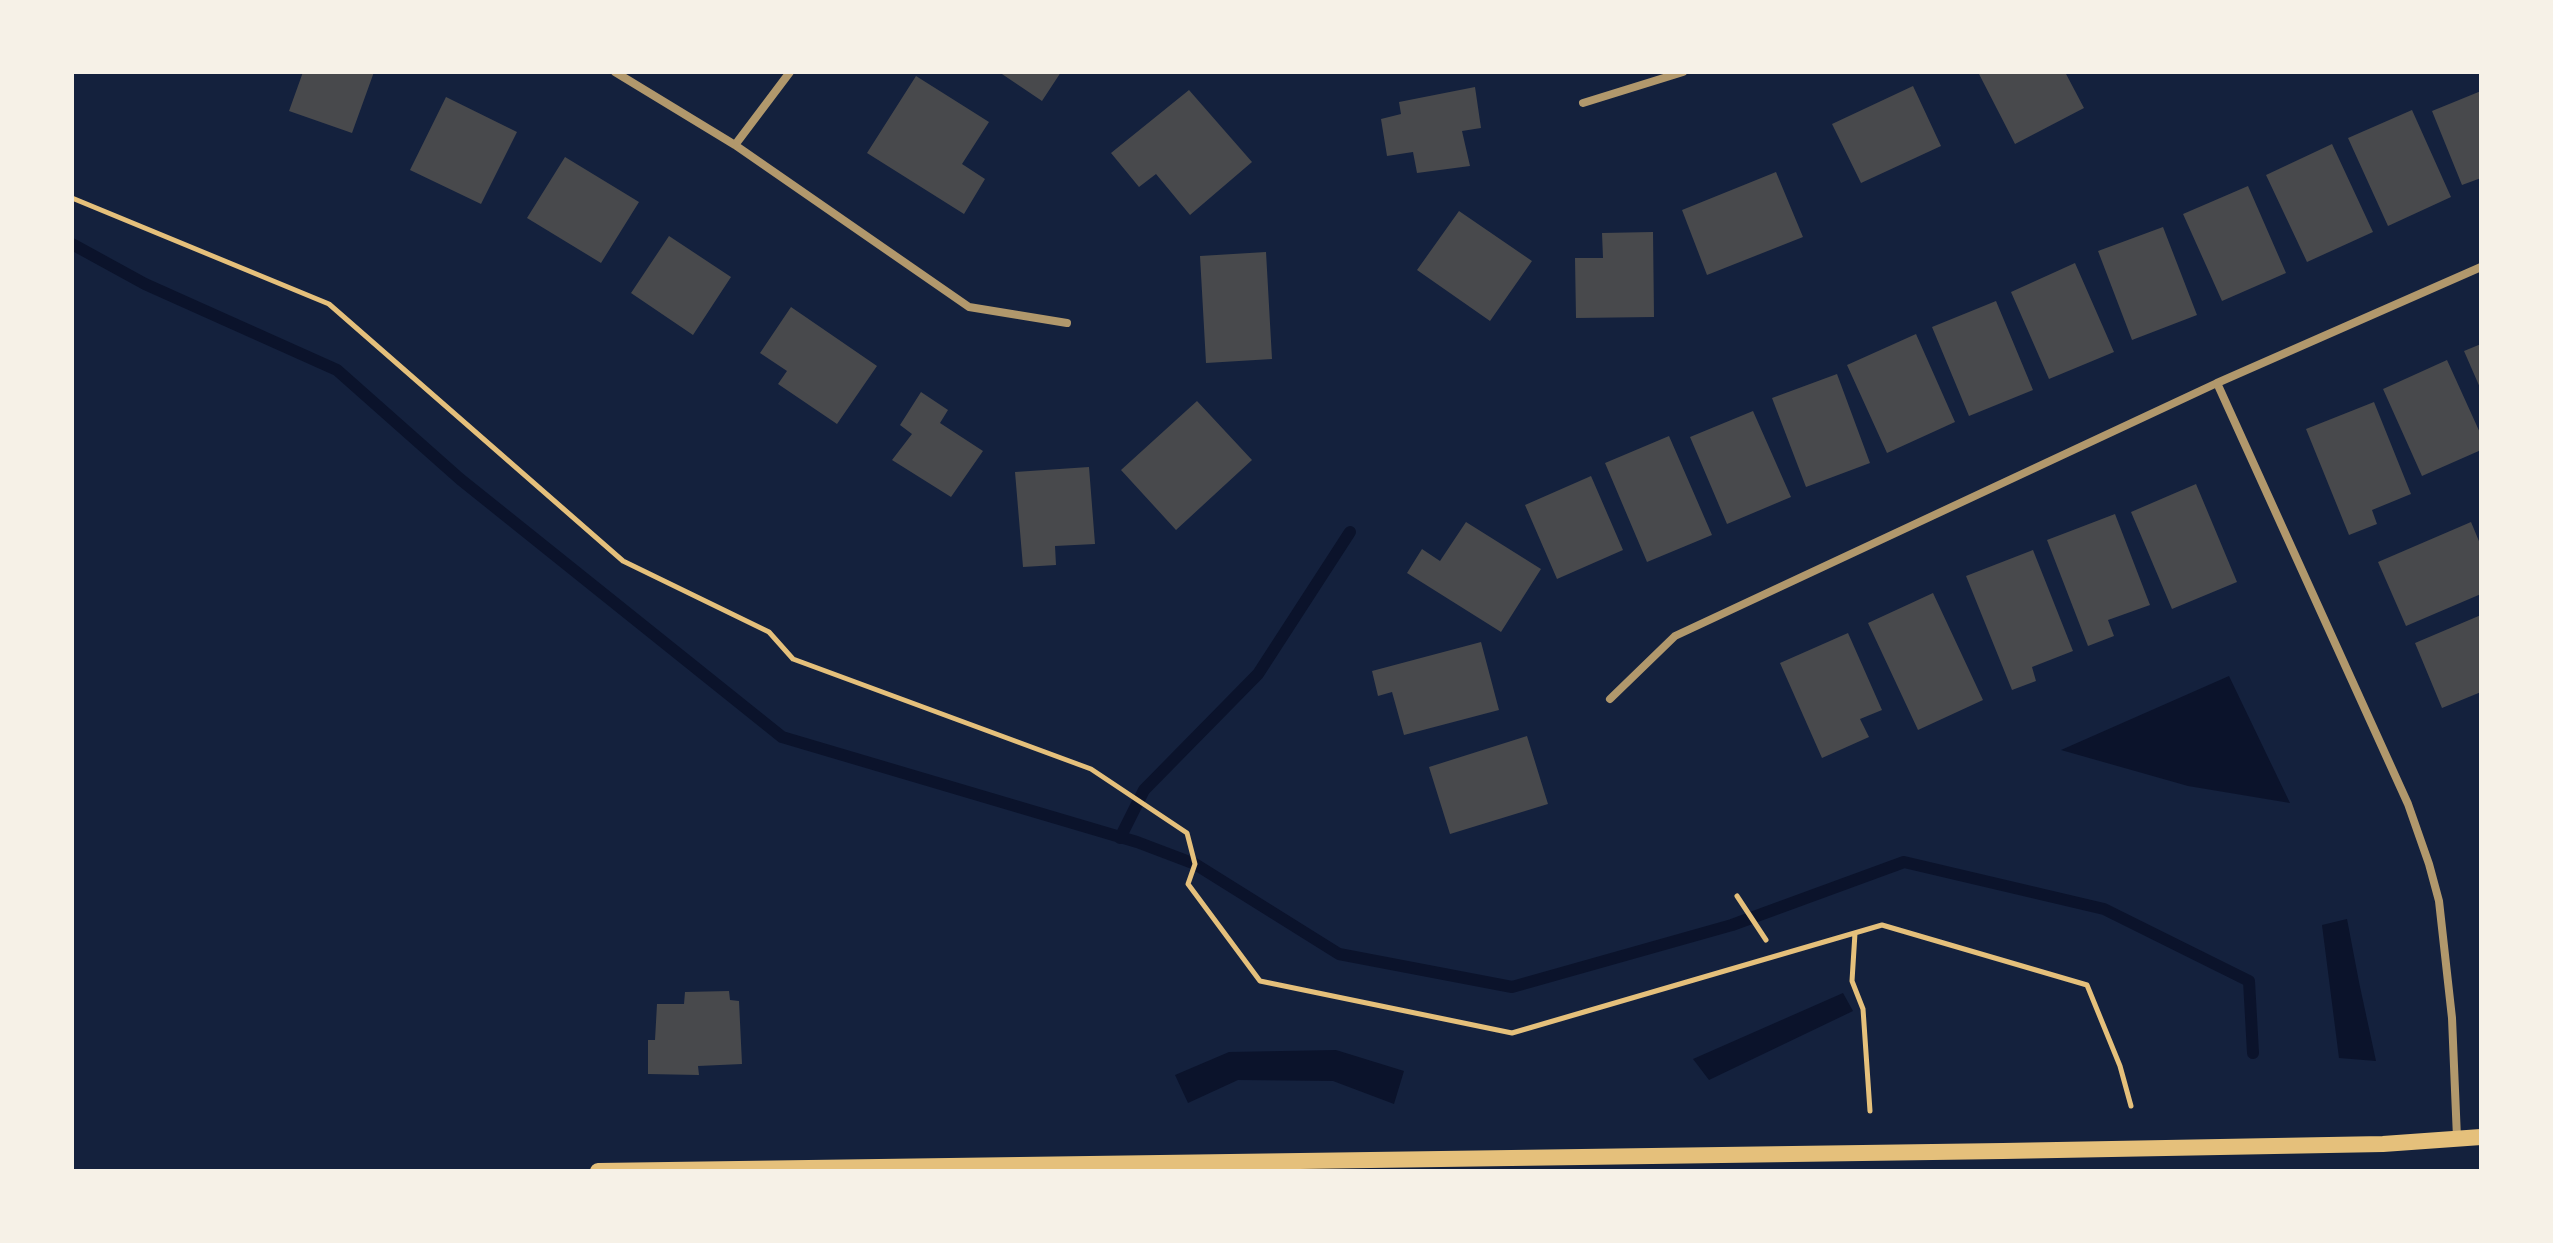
<!DOCTYPE html>
<html>
<head>
<meta charset="utf-8">
<style>
	body { margin:0 }
	#map { position:relative; width:2553px; height:1243px; overflow:hidden; background:#14213d; font-family:"Sofia Sans Condensed",sans-serif }
	canvas { display:block }
	.frame { position:absolute; inset:0; border:74px solid #f6f1e7; pointer-events:none }
</style>
</head>
<body>
<div id="map">
<canvas width="2553" height="1243"></canvas>
<div class="frame"></div>
</div>
<script>
const context = document.querySelector('canvas').getContext('2d');
context.lineJoin = 'round';
function paint(path, color) {
  context.fillStyle = color;
  context.fill(path, 'evenodd');
}
function poly(rows) {
  const path = new Path2D();
  for (const r of rows) {
    path.moveTo(r[0], r[1]);
    for (let i = 2; i < r.length; i += 2) path.lineTo(r[i], r[i + 1]);
  }
  return path;
}
function strokePath(path, color, width, dash) {
  context.strokeStyle = color;
  context.lineWidth = width;
  context.lineCap = dash ? 'butt' : 'round';
  context.setLineDash(dash || []);
  context.stroke(path);
}
paint(poly([
	[2229,676,2290,803,2188,786,2061,750],
	[2347,919,2359,982,2376,1061,2339,1058,2322,925],
	[1843,993,1853,1011,1709,1080,1693,1059],
	[1336,1050,1404,1071,1394,1104,1333,1081,1238,1080,1188,1103,1175,1075,1229,1052]
]), '#0b132b');
strokePath(poly([
	[72,244,145,284,337,370,460,479,782,737,1137,842,1195,864,1339,954,1512,987,1732,925,1904,862,2104,909,2249,981,2253,1053],
	[1120,838,1144,790,1258,674,1350,532]
]), '#0b132b', 12);
paint(poly([
	[303,72,374,72,352,133,289,111],
	[999,72,1061,72,1042,101],
	[1978,72,2065,72,2084,108,2015,144],
	[916,76,989,122,962,164,985,179,964,214,867,153],
	[1913,86,1941,146,1861,183,1832,124],
	[1475,87,1481,128,1462,131,1470,166,1417,173,1413,152,1387,156,1381,119,1401,114,1399,102],
	[1189,90,1252,162,1190,215,1156,174,1139,187,1111,153],
	[2481,91,2481,178,2462,185,2432,111],
	[446,97,517,132,481,204,410,170],
	[2412,110,2451,197,2388,226,2348,138],
	[2332,144,2373,232,2307,262,2266,175],
	[565,157,639,202,601,263,527,218],
	[1776,172,1803,237,1707,275,1682,210],
	[2248,186,2286,273,2222,301,2183,214],
	[1459,211,1532,261,1490,321,1417,270],
	[2163,227,2197,315,2132,340,2098,251],
	[1653,232,1654,317,1576,318,1575,258,1603,258,1602,233],
	[669,236,731,277,693,335,631,293],
	[1266,252,1272,359,1206,363,1200,256],
	[2075,263,2114,352,2049,379,2011,292],
	[1996,301,2033,390,1969,416,1932,327],
	[791,307,877,366,837,424,778,384,787,371,760,353],
	[1916,334,1955,422,1887,453,1847,365],
	[2481,344,2481,390,2464,351],
	[2447,360,2481,435,2481,450,2422,476,2383,389],
	[1837,374,1870,463,1806,487,1772,398],
	[921,392,948,410,940,423,983,451,951,497,892,460,912,434,900,425],
	[1197,401,1252,460,1176,530,1121,470],
	[2374,402,2411,494,2372,510,2377,524,2349,535,2306,429],
	[1753,411,1791,497,1727,524,1690,437],
	[1669,436,1712,535,1647,562,1605,463],
	[1089,467,1095,544,1055,546,1056,565,1023,567,1015,472],
	[1591,476,1623,550,1557,579,1525,505],
	[2196,484,2237,582,2172,609,2131,512],
	[2115,514,2150,605,2108,620,2114,636,2088,646,2047,540],
	[1466,522,1541,569,1501,632,1407,573,1422,549,1440,561],
	[2471,522,2481,546,2481,594,2406,626,2378,562],
	[2033,550,2073,651,2032,667,2036,681,2012,690,1966,576],
	[1933,593,1983,700,1918,730,1868,623],
	[2481,615,2481,692,2442,708,2415,643],
	[1848,633,1882,710,1860,719,1869,737,1822,758,1780,663],
	[1481,642,1499,710,1404,735,1392,692,1378,696,1372,671],
	[1527,736,1548,804,1450,834,1429,767],
	[729,991,730,1000,739,1001,742,1064,698,1066,699,1075,648,1074,648,1040,655,1040,657,1004,684,1004,685,992]
]), '#48494c');
strokePath(poly([
	[72,198,329,304,623,561,769,632,793,659,1091,769,1187,833,1195,864,1188,884,1260,981,1512,1033,1882,925,2087,985,2120,1066,2131,1106],
	[1737,896,1766,940],
	[1855,933,1852,981,1863,1009,1870,1111]
]), '#e5c07b', 5);
strokePath(poly([
	[615,72,735,145,969,307,1067,323],
	[1583,103,1683,72],
	[735,145,790,72],
	[2217,383,2408,804,2429,864,2439,901,2452,1018,2457,1138],
	[1610,699,1675,636,2217,383,2481,267]
]), '#b1986c', 8);
strokePath(poly([
	[598,1171,2003,1151,2383,1144,2481,1137]
]), '#e5c07b', 16);
</script>
</body>
</html>
